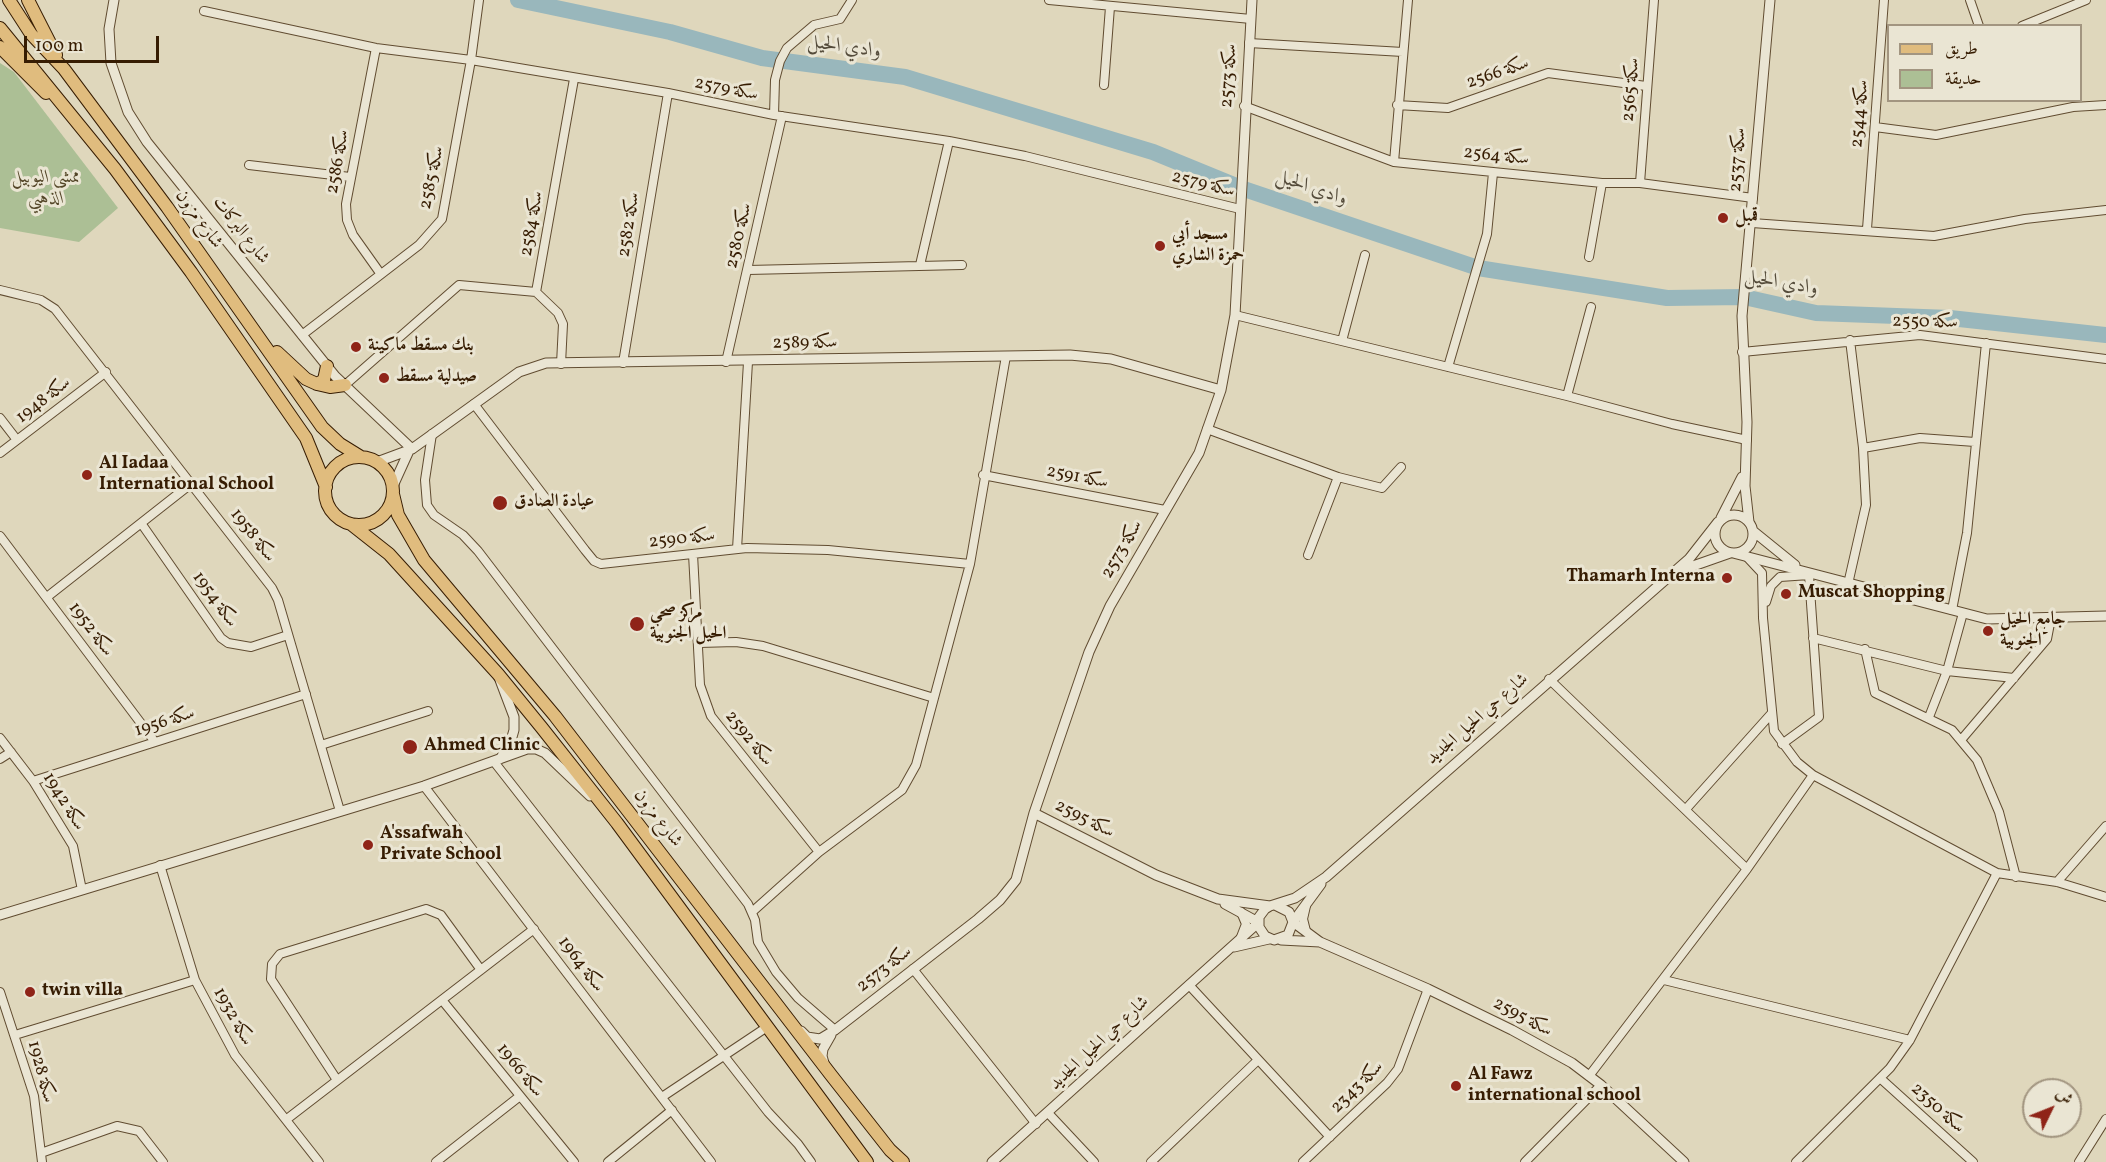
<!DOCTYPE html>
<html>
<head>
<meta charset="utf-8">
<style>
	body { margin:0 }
	#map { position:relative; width:2106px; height:1162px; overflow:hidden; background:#dfd7bc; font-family:Vollkorn,Amiri,serif }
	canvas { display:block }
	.legend { position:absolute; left:1887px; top:24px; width:195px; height:78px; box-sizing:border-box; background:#eae5d3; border:2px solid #a29580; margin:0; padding:8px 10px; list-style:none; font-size:18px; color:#371d03 }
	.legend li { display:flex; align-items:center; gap:12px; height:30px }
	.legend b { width:30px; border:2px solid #a29580 }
	.north { position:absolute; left:2022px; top:1078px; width:60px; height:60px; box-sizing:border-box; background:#eae5d3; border:2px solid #a29580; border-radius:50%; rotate:47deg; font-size:16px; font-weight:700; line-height:24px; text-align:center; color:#371d03 }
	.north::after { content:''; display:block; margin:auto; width:21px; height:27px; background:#8f2418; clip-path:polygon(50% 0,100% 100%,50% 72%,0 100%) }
	.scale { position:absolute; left:24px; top:36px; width:135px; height:27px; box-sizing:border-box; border:3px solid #371d03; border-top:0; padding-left:8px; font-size:18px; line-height:21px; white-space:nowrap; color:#371d03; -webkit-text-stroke:4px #eae5d3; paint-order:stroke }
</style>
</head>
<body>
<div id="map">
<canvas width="2106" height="1162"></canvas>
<ul class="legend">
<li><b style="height:8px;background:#e0bc7e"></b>طريق</li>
<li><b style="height:16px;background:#acbf95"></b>حديقة</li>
</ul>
<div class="north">ش</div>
<div class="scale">100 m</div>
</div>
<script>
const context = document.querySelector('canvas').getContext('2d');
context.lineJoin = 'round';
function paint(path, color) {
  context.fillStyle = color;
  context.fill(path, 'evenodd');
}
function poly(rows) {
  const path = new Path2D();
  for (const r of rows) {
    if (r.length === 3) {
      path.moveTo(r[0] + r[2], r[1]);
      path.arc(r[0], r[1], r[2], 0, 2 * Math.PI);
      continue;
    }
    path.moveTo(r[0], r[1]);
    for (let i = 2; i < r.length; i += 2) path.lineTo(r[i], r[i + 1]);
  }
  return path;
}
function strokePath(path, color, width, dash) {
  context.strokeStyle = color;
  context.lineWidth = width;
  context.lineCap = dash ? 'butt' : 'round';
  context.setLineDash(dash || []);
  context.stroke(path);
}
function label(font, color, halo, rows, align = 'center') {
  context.font = font + ' Vollkorn,Amiri,serif';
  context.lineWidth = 6;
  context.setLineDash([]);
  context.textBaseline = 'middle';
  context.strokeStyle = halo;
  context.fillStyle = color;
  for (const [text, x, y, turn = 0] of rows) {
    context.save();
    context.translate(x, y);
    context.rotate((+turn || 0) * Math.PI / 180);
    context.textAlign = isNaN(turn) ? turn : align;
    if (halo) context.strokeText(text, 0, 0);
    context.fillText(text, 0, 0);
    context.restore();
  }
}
paint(poly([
	[0,63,14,72,118,208,79,242,0,228]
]), '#acbf95');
strokePath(poly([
	[518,0,670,32,762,58,905,77,1153,152,1241,188,1478,268,1667,298,1744,297,1816,313,1950,318,2106,335]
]), '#99b7bc', 16);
const minor = poly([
	[1049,0,1251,19],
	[1970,0,1979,26],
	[204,11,376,48,471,60,668,93,774,115,949,141,1025,156,1240,209],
	[2022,26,2086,0],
	[1249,43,1403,52],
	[376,48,346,204,347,220,353,235,380,273],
	[1104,85,1110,7],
	[1397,105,1448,108,1548,73,1646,86],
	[1244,106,1394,162,1602,183,1640,183,1753,198],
	[774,115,775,80,780,61,787,48,814,25,840,19,852,0],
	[1875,127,1936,135,2073,107,2106,105],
	[1394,162,1408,0],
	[249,165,350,177],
	[1640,183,1654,0],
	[1752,223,1934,236,2025,219,2106,210],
	[1867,229,1884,0],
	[1589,257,1602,183],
	[920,265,949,141],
	[748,270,962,265],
	[0,290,41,300,55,309,272,588,278,600,340,811],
	[1235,315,1567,396,1672,424,1747,440],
	[302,335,419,245,442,219,471,60,479,0],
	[1342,341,1365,255],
	[1742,352,1920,335,2106,359],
	[726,362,782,116],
	[623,363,668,93],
	[561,364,563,324,558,313,536,292,574,79],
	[1448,367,1487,234,1493,173],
	[345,385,459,285,536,292],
	[1567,396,1591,307],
	[474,404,585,550,594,561,601,564,747,548,828,550,970,564],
	[0,418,17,440],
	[1207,429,1338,477,1382,488,1401,467],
	[432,434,425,480,427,505,434,515,463,535,478,551,748,904,755,920,758,942,776,972,798,998,835,1030],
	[1863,448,1920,438,1975,442],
	[0,453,106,372],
	[983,475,1165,510],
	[141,523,221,638,228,643,251,647,288,635],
	[0,536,155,742],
	[737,549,748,362],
	[693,554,700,685,711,716,819,852],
	[1308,555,1338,477],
	[1748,558,1762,573,1763,618,1774,731,1797,762,1813,775,1997,873,2057,882,2106,897],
	[1848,584,1866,505,1863,448,1850,340],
	[47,597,192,483],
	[1766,602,1771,586,1780,577,1809,575,1819,717,1782,744],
	[1952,610,1967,533,1986,343],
	[1813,638,1947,671,2014,678],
	[699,643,736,642,763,646,934,698],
	[1865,649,1875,693,1952,730,1977,760,1999,812,2016,877],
	[1549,679,1747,869],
	[1929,717,1947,671,1963,613],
	[0,738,33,781,73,846,82,890],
	[1961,740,2047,639,2051,618],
	[321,745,428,711],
	[0,759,11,752],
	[495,763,768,1112,798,1144,811,1162],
	[33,781,306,694],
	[424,786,711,1162],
	[1686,809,1771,714],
	[160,865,195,980,235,1055,319,1162],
	[2057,882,2106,826],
	[1306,906,1303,919,1306,931],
	[752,912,819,852,902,790,916,765,970,564,1006,356],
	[1241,912,1246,924,1241,937],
	[913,969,1036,1124],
	[1664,980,1910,1040],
	[1189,985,1330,1137],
	[0,992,34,1096,42,1162],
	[442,1000,574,1162],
	[15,1035,195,980],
	[1589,1076,1747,869,1813,775],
	[1880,1078,1973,1162],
	[337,1080,271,979,272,964,280,954,426,909,441,915,481,970],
	[662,1097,767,1027],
	[1049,1114,1094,1162],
	[287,1119,534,929],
	[41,1153,117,1126,139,1131,163,1162],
	[436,1162,520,1096],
	[608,1162,672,1110],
	[1151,1162,1258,1060],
	[1303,1162,1387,1083,1398,1069,1428,989],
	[1525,1162,1601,1085],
	[1796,1162,1890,1068,1910,1040,1997,873],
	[2079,1162,2106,1119]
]);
const tertiary = poly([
	[114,0,109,29,111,63,128,112,147,142,335,376,412,449],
	[377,462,412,449,519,372,546,363,1070,355,1111,359,1221,390],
	[393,486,408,453],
	[1734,534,19],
	[1721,518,1742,477],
	[1749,522,1745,486,1747,422,1742,316,1770,0],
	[1753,531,1795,565],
	[1733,553,1987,619,2106,616],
	[1674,577,1693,566,1730,553],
	[500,759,510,744,514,730,514,717,500,680],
	[1034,813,1156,875,1218,899,1270,906],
	[1225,904,1258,922],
	[1275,905,1289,912,1293,922,1288,935,1274,940,1265,936,1259,927,1259,917,1265,909,1270,906,1295,898,1326,877,1689,559,1718,522],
	[0,915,424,786,527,749,536,749,545,753,590,796],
	[1293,922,1320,942,1428,989,1512,1030,1572,1063,1601,1085,1684,1162],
	[1293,922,1321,884],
	[1281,940,1320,942],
	[1234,947,1269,939],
	[801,1031,807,1037,820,1039,835,1030,978,919,1000,900,1016,880,1034,813,1089,652,1110,606,1199,453,1221,390,1235,315,1252,0],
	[824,1063,822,1056,823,1049,831,1035],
	[992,1162,1258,923]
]);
const primary = poly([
	[9,0,31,34,64,69,167,207,322,427,340,444,361,457],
	[28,0,56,55],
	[0,28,115,169,191,272,306,438,326,487],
	[0,47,46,93],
	[277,352,306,379,317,384,330,387,345,385],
	[317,384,324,380,327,366],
	[359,491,34],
	[393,494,398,515,424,560,555,716,831,1075,890,1150,903,1162],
	[351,524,389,554,498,674,542,728,617,823,867,1162]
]);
strokePath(minor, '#614c31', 10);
strokePath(tertiary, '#614c31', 11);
strokePath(primary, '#371d03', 14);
strokePath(minor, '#eae5d3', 8);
strokePath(tertiary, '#eae5d3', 9);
strokePath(primary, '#e0bc7e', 12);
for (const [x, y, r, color] of [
	[1723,218,6,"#8f2418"],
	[1160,246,6,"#8f2418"],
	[356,347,6,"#8f2418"],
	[384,378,6,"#8f2418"],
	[87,475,6,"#8f2418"],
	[500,503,8,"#8f2418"],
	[1727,578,6,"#8f2418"],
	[1786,594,6,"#8f2418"],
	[637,624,8,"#8f2418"],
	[1988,631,6,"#8f2418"],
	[410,747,8,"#8f2418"],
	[368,845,6,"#8f2418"],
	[30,992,6,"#8f2418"],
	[1456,1086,6,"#8f2418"]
]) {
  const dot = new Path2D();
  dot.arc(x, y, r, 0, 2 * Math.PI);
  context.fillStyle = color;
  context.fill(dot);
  strokePath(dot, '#eae5d3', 2);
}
label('18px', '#371d03', '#eae5d3', [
	["سكة 2566",1498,74,-19],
	["سكة 2573",1230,76,-86],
	["سكة 2579",726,90,11],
	["سكة 2565",1632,90,-85],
	["سكة 2544",1861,114,-85],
	["سكة 2564",1496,157,6],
	["سكة 2537",1739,160,-86],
	["سكة 2586",339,162,-80],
	["سكة 2585",433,178,-78],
	["سكة 2579",1203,185,14],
	["شارع مزون",198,220,54],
	["سكة 2584",533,224,-80],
	["سكة 2582",630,225,-81],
	["شارع البركات",240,231,52],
	["سكة 2580",740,236,-77],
	["سكة 2550",1925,323,1],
	["سكة 2589",805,344,-1],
	["سكة 1948",44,401,-38],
	["سكة 2591",1077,478,11],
	["سكة 1958",252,536,52],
	["سكة 2590",682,540,-6],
	["سكة 2573",1123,550,-60],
	["سكة 1954",214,600,54],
	["سكة 1952",90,630,53],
	["شارع حي الحيل الجديد",1478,720,-41],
	["سكة 1956",165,723,-18],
	["سكة 2592",748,739,51],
	["سكة 1942",63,802,58],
	["شارع مزون",657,819,52],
	["سكة 2595",1084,820,27],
	["سكة 1964",580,965,53],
	["سكة 2573",885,970,-38],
	["سكة 1932",232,1017,61],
	["سكة 2595",1522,1018,28],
	["شارع حي الحيل الجديد",1100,1044,-43],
	["سكة 1966",519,1071,51],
	["سكة 1928",40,1072,75],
	["سكة 2343",1358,1088,-45],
	["سكة 2350",1937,1109,42]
]);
label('italic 18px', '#544628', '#eae5d3', [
	["ممشى اليوبيل",46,179],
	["الذهبي",46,200]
]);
label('bold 18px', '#371d03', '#eae5d3', [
	["قمبل",1735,218],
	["مسجد أبي",1172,236],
	["حمزة الشاري",1172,257],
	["بنك مسقط ماكينة",368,347],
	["صيدلية مسقط",396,378],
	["Al Iadaa",99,465],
	["International School",99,486],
	["عيادة الصادق",514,503],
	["Thamarh Interna",1715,578,"right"],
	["Muscat Shopping",1798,594],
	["مركز صحي",650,614],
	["الحيل الجنوبية",650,635],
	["جامع الحيل",2000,621],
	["الجنوبية",2000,642],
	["Ahmed Clinic",424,747],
	["A'ssafwah",380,835],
	["Private School",380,856],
	["twin villa",42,992],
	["Al Fawz",1468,1076],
	["international school",1468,1097]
], 'left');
label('italic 20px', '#544b3a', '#eae5d3', [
	["وادي الحيل",844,48,8],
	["وادي الحيل",1311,189,19],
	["وادي الحيل",1781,284,10]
]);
</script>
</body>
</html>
